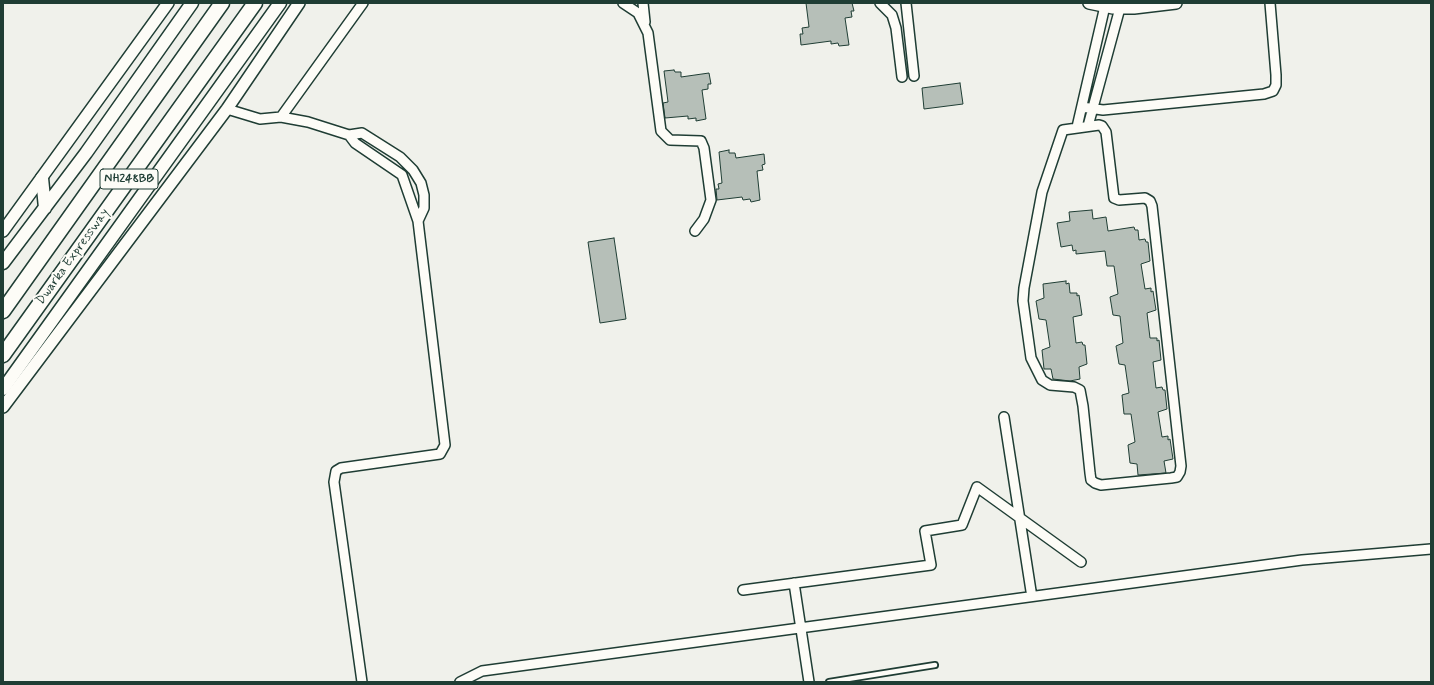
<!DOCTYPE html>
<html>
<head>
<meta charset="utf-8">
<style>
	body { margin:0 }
	#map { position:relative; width:1434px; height:685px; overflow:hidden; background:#f0f1eb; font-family:Mynerve,sans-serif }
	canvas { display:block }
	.frame { position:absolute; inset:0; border:4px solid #1f3d34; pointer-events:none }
</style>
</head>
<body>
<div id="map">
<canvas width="1434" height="685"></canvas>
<div class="frame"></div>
</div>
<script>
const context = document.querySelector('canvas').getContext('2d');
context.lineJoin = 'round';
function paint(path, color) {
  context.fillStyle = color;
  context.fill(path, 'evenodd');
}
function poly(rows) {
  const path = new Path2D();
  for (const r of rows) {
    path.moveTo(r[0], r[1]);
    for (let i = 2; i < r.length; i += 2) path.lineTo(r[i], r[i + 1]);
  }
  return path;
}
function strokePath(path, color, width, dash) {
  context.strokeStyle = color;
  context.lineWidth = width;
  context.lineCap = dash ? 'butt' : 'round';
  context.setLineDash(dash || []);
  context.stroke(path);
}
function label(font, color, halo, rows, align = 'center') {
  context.font = font + ' Mynerve,sans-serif';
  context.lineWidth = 4;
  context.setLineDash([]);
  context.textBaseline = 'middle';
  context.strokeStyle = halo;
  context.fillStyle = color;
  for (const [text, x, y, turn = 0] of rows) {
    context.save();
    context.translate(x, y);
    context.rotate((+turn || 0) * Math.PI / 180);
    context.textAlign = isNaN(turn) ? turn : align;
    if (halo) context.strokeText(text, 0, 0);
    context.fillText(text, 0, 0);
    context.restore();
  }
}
const building = poly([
	[806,3,852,3,854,11,851,11,852,17,845,18,849,45,839,46,838,43,831,44,831,41,801,45,800,34,803,34,802,28,809,27,806,3],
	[674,70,675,72,681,72,681,77,709,73,711,84,708,84,708,89,702,90,706,119,696,121,696,118,688,119,688,116,665,118,663,103,668,102,664,71,674,70],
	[960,83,963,104,924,109,922,88,960,83],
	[729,150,729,153,735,153,736,158,764,154,765,164,762,165,763,170,757,171,760,200,751,202,750,199,743,200,742,197,717,200,716,189,719,189,718,184,722,183,719,152,729,150],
	[1092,210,1093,219,1106,217,1108,231,1134,227,1135,230,1138,230,1139,240,1145,239,1146,242,1148,242,1150,261,1141,264,1145,289,1151,288,1151,292,1153,291,1156,310,1147,313,1150,338,1157,338,1157,341,1159,340,1161,360,1153,362,1156,388,1162,387,1163,390,1165,390,1167,409,1158,412,1162,437,1168,436,1168,440,1170,439,1173,459,1164,461,1166,473,1138,475,1137,464,1130,463,1128,445,1135,442,1131,414,1124,414,1122,395,1129,393,1125,365,1119,364,1116,346,1123,343,1120,316,1113,315,1110,297,1118,294,1114,266,1107,266,1105,251,1076,254,1076,250,1073,251,1072,245,1061,247,1057,223,1070,221,1069,212,1092,210],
	[614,238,626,319,600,323,588,242,614,238],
	[1066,281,1066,284,1069,283,1070,293,1077,293,1077,296,1079,295,1082,315,1073,317,1076,343,1082,342,1083,345,1085,345,1087,364,1079,367,1080,379,1070,381,1053,379,1051,369,1044,369,1042,350,1050,347,1046,320,1039,319,1036,301,1044,298,1043,284,1066,281]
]);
paint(building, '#b6bfb8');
strokePath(building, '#1f3d34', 1);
const service = poly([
	[829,682,935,665]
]);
const minor = poly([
	[623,3,638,13,648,33,661,131,670,140,701,141,704,148,711,200,704,219,695,231],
	[643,3,645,22],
	[880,3,892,15,896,28,902,77],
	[906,3,914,76],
	[1082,107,1103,110,1264,94,1273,91,1276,85,1276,75,1270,3],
	[227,109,260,119,281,117,308,122,349,135,362,133,400,157,413,170,421,183,424,195,424,208,418,221],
	[281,117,363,3],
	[1099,125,1102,126,1106,132,1114,198,1119,200,1145,198,1150,201,1152,206,1181,466,1180,472,1177,477,1171,478,1101,485,1095,483,1091,480,1090,473,1083,406,1080,390,1074,387,1050,385,1042,380,1031,358,1023,301,1024,288,1042,192,1063,130,1099,125],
	[1088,126,1120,8],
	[1077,127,1105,6],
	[349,135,355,143,402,175,418,221,445,445,440,454,341,468,336,471,334,482,362,682],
	[1004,417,1031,591],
	[794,583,809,682],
	[743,590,931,565,925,531,962,525,977,487,1081,562],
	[460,682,482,671,1302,560,1431,549]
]);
const tertiary = poly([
	[1089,3,1113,8,1134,8,1176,3],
	[3,231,168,3],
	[3,407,227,109,299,3]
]);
const secondary = poly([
	[42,178,45,208],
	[3,263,86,153,192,3],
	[3,389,280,3]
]);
const trunk = poly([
	[3,311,222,3],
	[3,355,255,3]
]);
strokePath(service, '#1f3d34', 8);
strokePath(minor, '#1f3d34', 12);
strokePath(tertiary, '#1f3d34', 14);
strokePath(secondary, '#1f3d34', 15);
strokePath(trunk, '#1f3d34', 17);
strokePath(service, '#fdfcf7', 4.5);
strokePath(minor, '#fdfcf7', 9);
strokePath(tertiary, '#fdfcf7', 11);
strokePath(secondary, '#fdfcf7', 12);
strokePath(trunk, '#fdfcf7', 14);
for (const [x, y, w] of [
	[129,179,58]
]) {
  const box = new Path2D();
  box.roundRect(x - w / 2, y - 10, w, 20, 3);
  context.fillStyle = '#fdfcf7';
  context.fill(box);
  strokePath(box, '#1f3d34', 1);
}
label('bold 12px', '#1f3d34', null, [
	["NH248BB",129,179]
]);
label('13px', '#1f3d34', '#fdfcf7', [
	["Dwarka Expressway",73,257,-54]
]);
</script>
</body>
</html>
